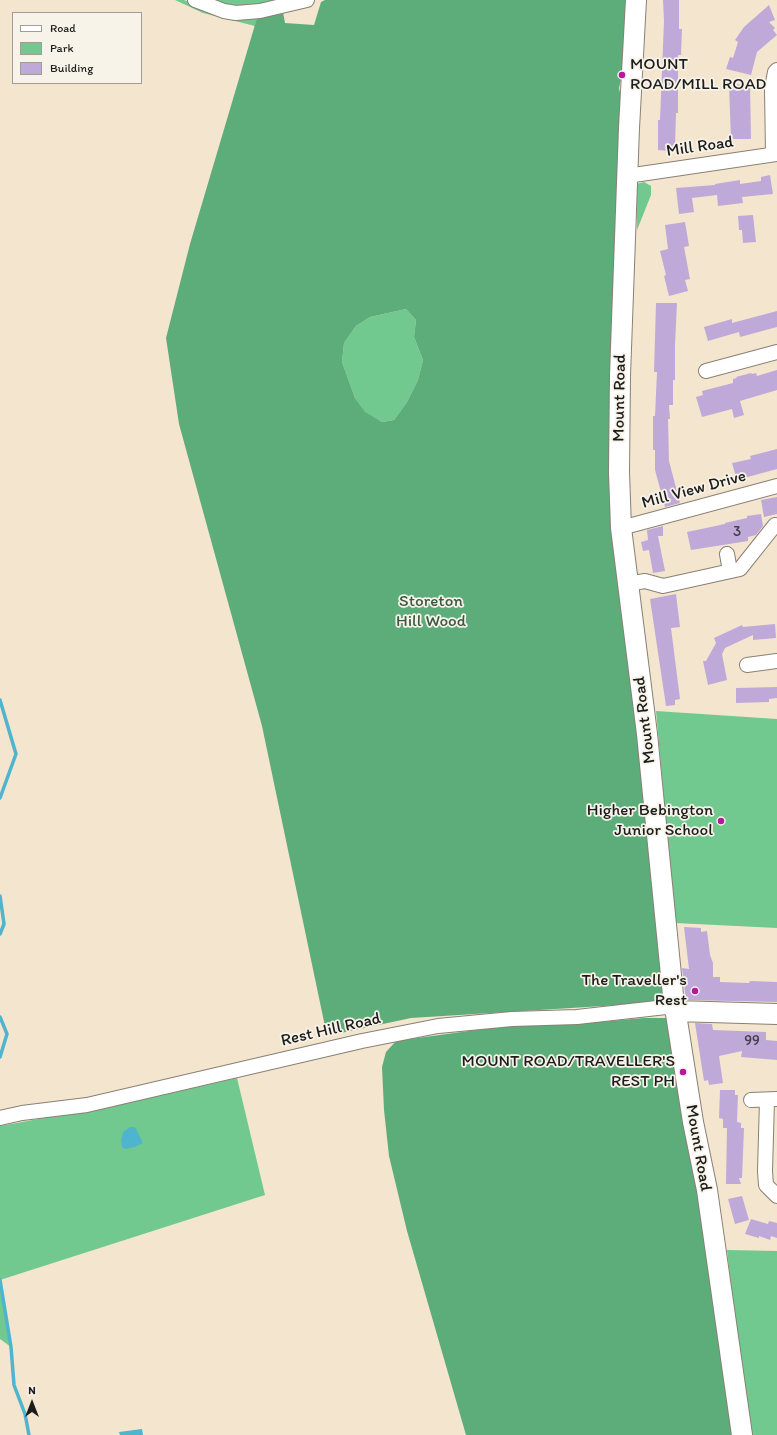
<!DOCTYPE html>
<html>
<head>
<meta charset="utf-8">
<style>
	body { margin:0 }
	#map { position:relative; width:777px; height:1435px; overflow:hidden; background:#f4e5ce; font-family:Itim,sans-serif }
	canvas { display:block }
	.legend { position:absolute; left:12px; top:12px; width:130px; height:72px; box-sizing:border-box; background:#f7f3e8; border:1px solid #9f9d96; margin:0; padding:5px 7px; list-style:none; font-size:12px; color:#1c1c1c }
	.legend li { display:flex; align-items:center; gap:8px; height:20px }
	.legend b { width:20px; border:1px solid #9f9d96 }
	.north { position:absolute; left:12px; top:1383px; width:40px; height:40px; -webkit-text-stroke:3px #f7f3e8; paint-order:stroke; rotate:0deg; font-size:11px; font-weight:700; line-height:16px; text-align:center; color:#1c1c1c }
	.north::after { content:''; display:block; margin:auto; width:14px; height:18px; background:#1c1c1c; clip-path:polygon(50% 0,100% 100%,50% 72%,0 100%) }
</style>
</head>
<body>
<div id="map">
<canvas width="777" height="1435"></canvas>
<ul class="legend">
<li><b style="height:5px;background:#fff"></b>Road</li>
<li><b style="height:11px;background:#71c98f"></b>Park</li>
<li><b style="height:11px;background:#bfa9d9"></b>Building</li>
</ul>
<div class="north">N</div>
</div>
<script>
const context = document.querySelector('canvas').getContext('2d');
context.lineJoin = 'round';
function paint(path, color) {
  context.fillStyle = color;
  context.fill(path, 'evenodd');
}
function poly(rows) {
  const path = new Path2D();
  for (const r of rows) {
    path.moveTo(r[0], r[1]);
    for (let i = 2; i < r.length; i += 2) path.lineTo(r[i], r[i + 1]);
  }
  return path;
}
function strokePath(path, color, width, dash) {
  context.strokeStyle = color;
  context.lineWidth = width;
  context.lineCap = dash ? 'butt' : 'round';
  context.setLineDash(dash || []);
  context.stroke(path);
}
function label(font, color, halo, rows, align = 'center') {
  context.font = font + ' Itim,sans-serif';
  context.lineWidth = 3.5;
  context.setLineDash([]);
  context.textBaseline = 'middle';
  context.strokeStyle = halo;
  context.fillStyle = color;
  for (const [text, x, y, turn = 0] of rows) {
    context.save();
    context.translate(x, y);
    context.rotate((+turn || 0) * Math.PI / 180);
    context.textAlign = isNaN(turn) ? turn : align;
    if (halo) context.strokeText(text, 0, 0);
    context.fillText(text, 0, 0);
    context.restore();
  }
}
paint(poly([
	[175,0,184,0,206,9,240,18,257,18,255,26,203,13],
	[212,0,291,0,242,7,229,5],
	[644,182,651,186,651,195,637,230,637,184],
	[406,309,416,320,414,337,423,360,418,380,407,402,394,420,382,422,365,413,355,398,342,362,344,343,356,326,370,317],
	[656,711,777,719,777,928,675,923],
	[237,1078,265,1195,0,1280,11,1347,0,1339,0,1126,66,1114,89,1112],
	[727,1250,777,1251,777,1435,752,1435,737,1336]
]), '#71c98f');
paint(poly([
	[325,0,627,0,624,66,619,88,622,103,612,504,667,1002,411,1018,327,1036,262,726,179,424,166,338,190,244,257,18,283,12,285,23,314,25,321,2],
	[406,309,416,320,414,337,423,360,418,380,407,402,394,420,382,422,365,412,355,398,342,362,344,343,356,326,370,317],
	[644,1018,671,1018,698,1191,734,1435,466,1435,407,1231,389,1156,384,1110,382,1067,386,1052,396,1041,505,1026,577,1024]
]), '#5cad7a');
paint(poly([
	[130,1127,135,1127,143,1143,135,1147,125,1149,122,1147,121,1140,123,1132],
	[142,1429,143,1435,120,1435,119,1432]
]), '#4fb4cd');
strokePath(poly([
	[0,700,16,754,0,798],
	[0,896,4,924,0,934],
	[0,1017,7,1034,0,1057],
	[0,1280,11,1347,14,1385,25,1414,29,1435]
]), '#4fb4cd', 3.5);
paint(poly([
	[663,0,679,0,679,29,682,29,681,55,678,55,678,113,676,113,675,146,668,146,668,151,658,150,658,120,660,120,664,21],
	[769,5,775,20,769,22,775,28,773,30,777,35,757,52,751,75,726,69,730,57,733,58,738,42,735,40,744,27],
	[750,84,751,139,731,139,729,85],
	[770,175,773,194,742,197,743,203,718,206,717,195,692,198,694,212,679,214,676,188,715,185,715,184,740,180,740,184,761,181,761,177],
	[753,215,756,242,743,243,742,230,739,230,738,216],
	[685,222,689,246,684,247,690,279,685,280,688,291,669,296,664,276,666,275,660,251,668,249,665,225],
	[656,303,677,303,675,345,675,380,673,380,673,405,669,405,670,419,668,419,669,461,680,503,665,507,655,470,655,450,653,450,653,416,655,416,657,372,654,372],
	[777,311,777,327,740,337,739,332,708,341,704,327,732,319,732,323],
	[777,370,777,390,740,401,744,415,734,418,732,409,702,417,696,397,703,395,702,391,733,383,733,379,737,378,736,377,751,373,752,374,756,373,757,376],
	[777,449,777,469,744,478,743,476,736,477,732,463,751,459,750,456],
	[777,497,777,514,764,517,761,500],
	[761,514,763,526,756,535,748,537,748,541,691,550,687,532,725,524,725,523,747,518,747,516],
	[663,526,663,536,658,536,665,571,653,573,649,550,643,551,641,542,648,540,647,530],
	[676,594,680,627,671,628,680,699,675,700,675,705,666,706,650,599],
	[775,624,776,638,753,640,753,635,725,648,722,654,727,680,708,685,703,661,706,661,716,643,714,638,742,625,743,627],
	[777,687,777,698,769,699,769,702,736,703,736,688],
	[684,927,701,928,701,932,707,931,710,955,713,963,713,977,720,977,720,982,749,983,750,981,777,982,777,1002,686,1000,682,968,689,969],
	[695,1023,712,1024,713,1030,766,1032,766,1040,777,1041,777,1060,741,1057,742,1051,719,1056,723,1083,709,1085,708,1080,704,1081],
	[720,1090,735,1090,735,1095,738,1095,737,1122,741,1123,741,1128,744,1128,742,1178,739,1178,741,1184,726,1184,727,1128,723,1128,723,1119,719,1118],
	[742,1196,749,1220,735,1224,728,1199],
	[751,1219,768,1224,769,1221,777,1223,777,1238,771,1236,770,1240,759,1236,759,1238,745,1234]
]), '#bfa9d9');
const street = poly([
	[195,0,224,11,236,13,260,11,307,0],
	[773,154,772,88,775,72,777,70],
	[627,176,777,154],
	[706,371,777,352],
	[621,528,777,486],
	[727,554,730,571],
	[627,584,645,581,663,586,740,569,775,525],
	[747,665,777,661],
	[751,1100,777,1099],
	[767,1100,765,1171,766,1185,777,1196],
	[0,1118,22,1113,87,1105,362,1041,438,1026,512,1019,577,1017,675,1006]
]);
const secondary = poly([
	[636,0,629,128,620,376,619,472,621,528,647,734,673,995,693,1122,707,1190,742,1435],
	[675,1011,777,1014]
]);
strokePath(street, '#888075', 16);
strokePath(secondary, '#888075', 22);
strokePath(street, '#fff', 14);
strokePath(secondary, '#fff', 20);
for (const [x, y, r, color] of [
	[622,75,4,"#b5179e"],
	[721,821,4,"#b5179e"],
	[695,991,4,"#b5179e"],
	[683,1072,4,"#b5179e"]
]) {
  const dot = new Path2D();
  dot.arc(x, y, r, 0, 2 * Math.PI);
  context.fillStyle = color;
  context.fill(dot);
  strokePath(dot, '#f7f3e8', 1.5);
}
label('15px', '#453f4b', null, [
	["3",737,532],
	["99",752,1041]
]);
label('17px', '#1c1c1c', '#f7f3e8', [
	["MOUNT",630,65,"left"],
	["ROAD/MILL ROAD",630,85,"left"],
	["Higher Bebington",713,811],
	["Junior School",713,831],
	["The Traveller's",687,981],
	["Rest",687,1001],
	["MOUNT ROAD/TRAVELLER'S",675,1062],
	["REST PH",675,1082]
], 'right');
label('17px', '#1c1c1c', '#f7f3e8', [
	["Mill Road",700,147,-8],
	["Mount Road",620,398,-89],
	["Mill View Drive",694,490,-15],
	["Mount Road",645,720,-97],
	["Rest Hill Road",331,1030,-13],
	["Mount Road",698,1148,80]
]);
label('17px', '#3a5944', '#f7f3e8', [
	["Storeton",431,602],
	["Hill Wood",431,622]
]);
</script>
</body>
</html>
